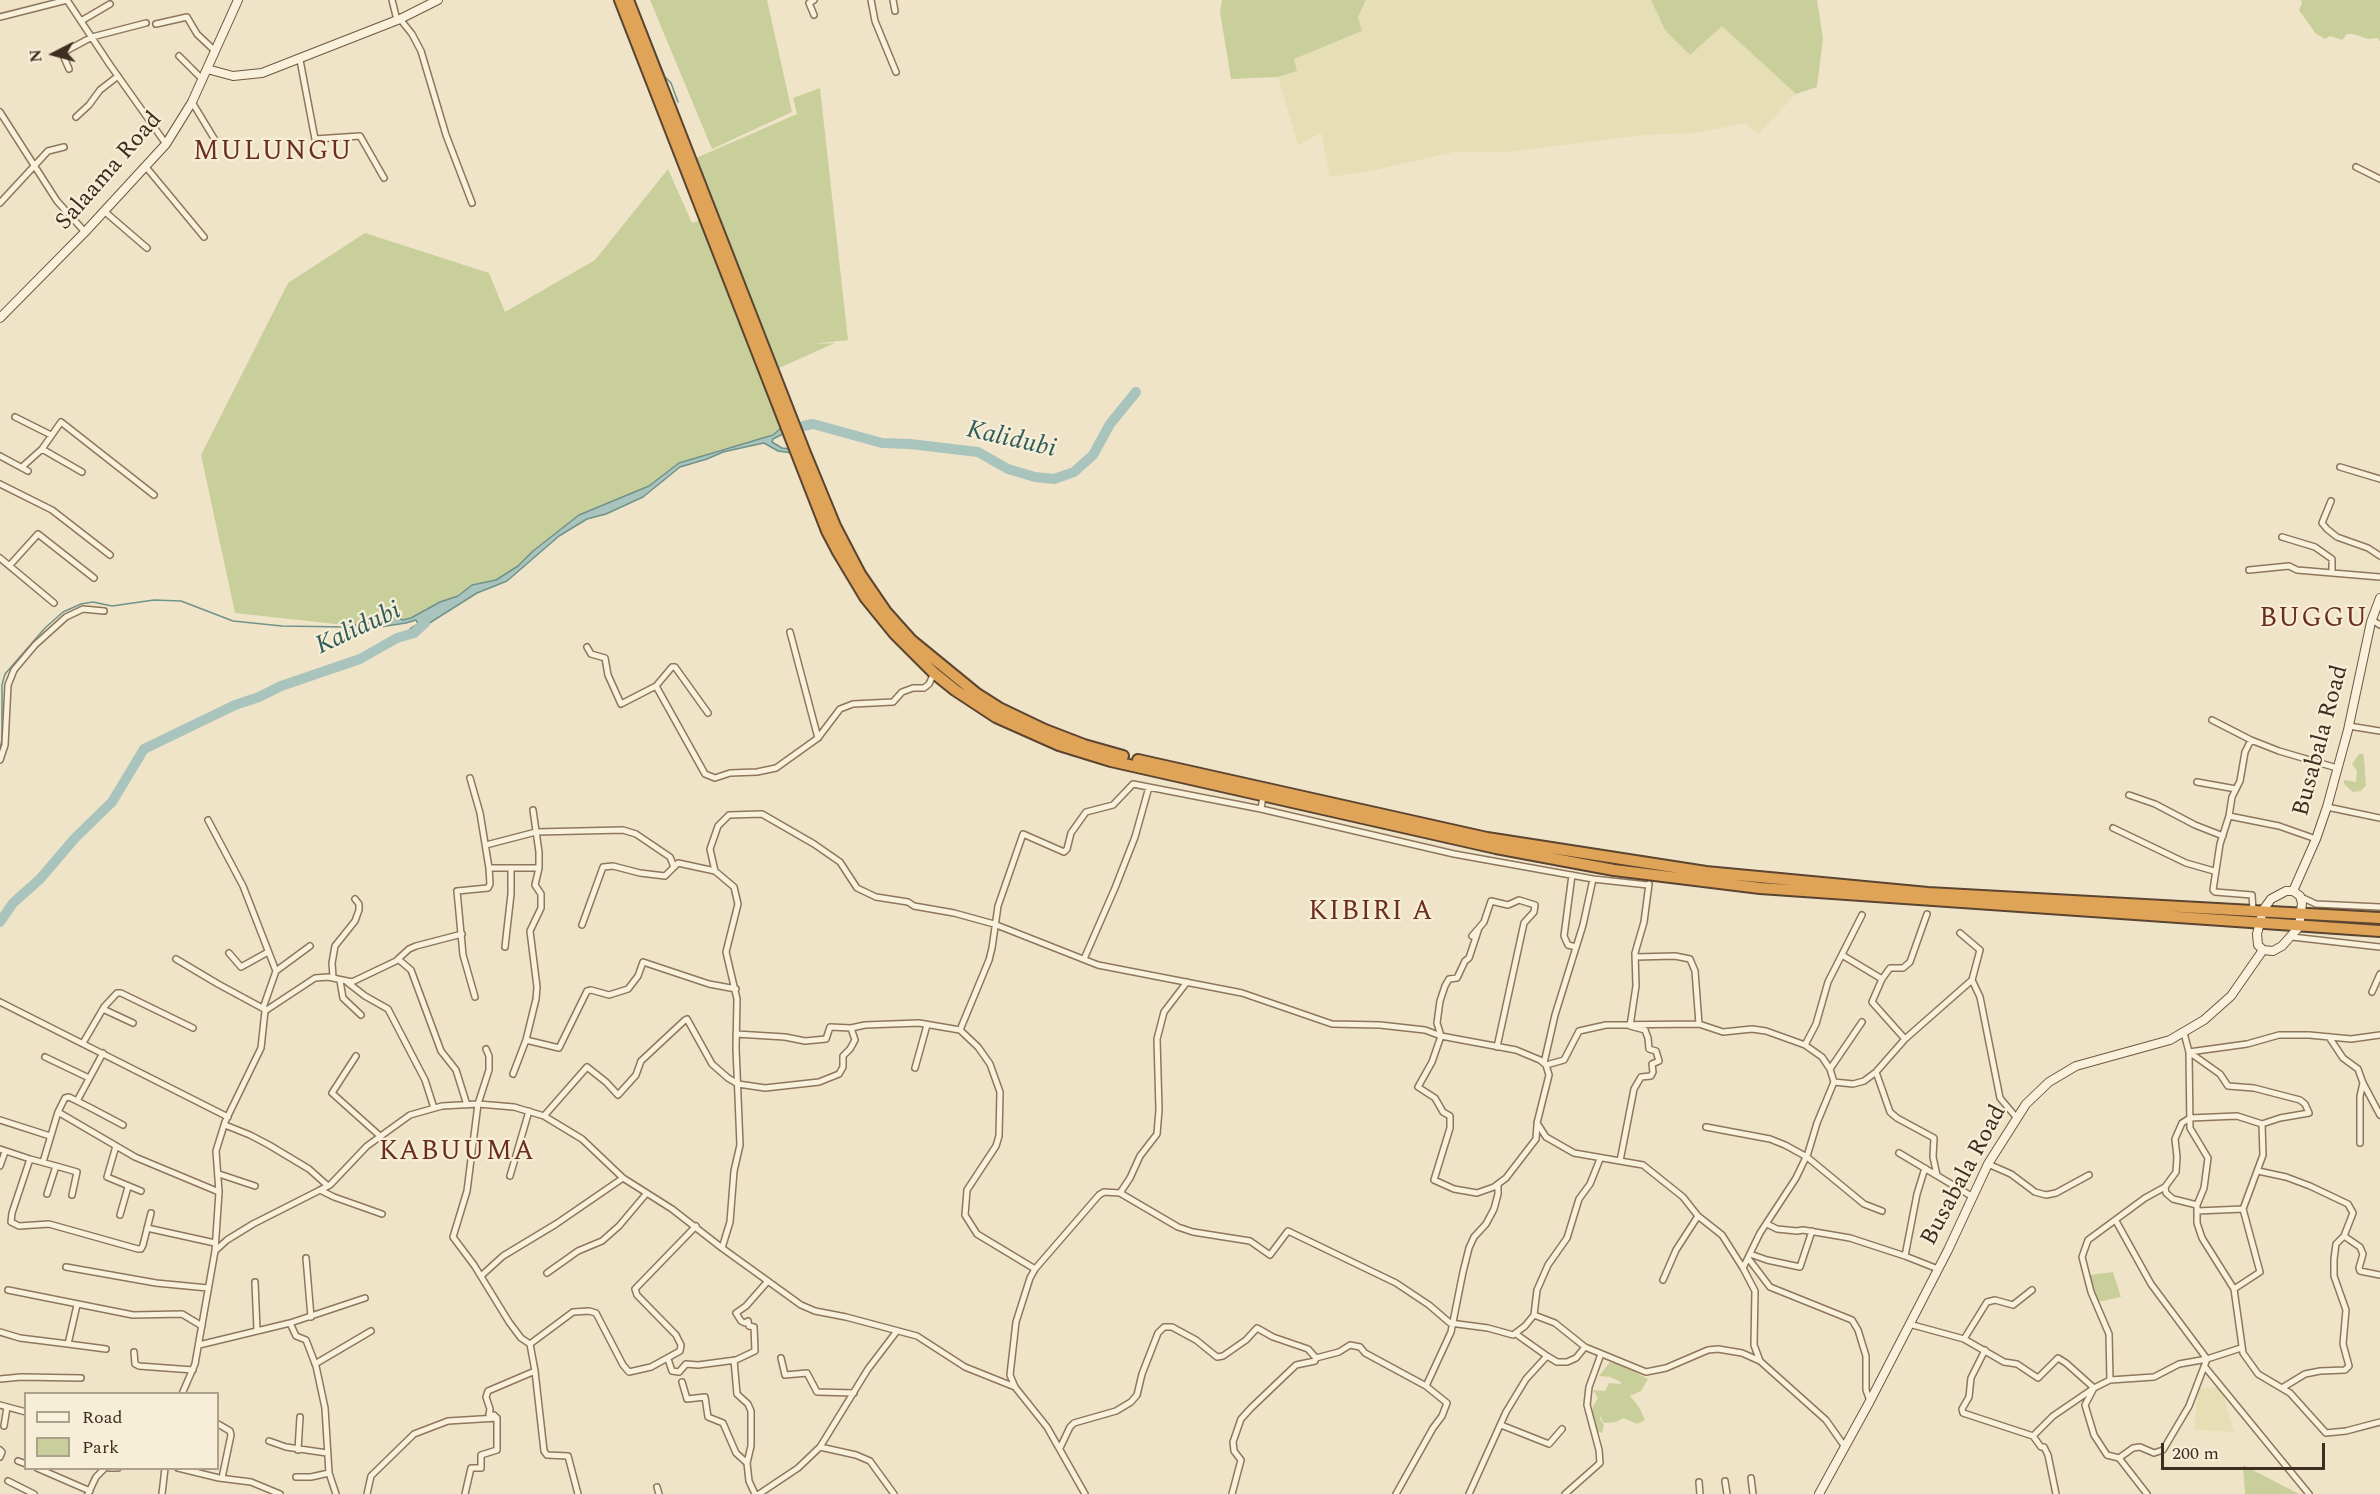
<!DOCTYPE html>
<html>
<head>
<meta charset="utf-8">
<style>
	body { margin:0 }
	#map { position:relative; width:2380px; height:1494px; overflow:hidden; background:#f0e4c8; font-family:Spectral,serif }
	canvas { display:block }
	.legend { position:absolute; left:24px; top:1392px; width:195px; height:78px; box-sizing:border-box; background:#f7eed8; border:2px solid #ada18e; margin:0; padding:8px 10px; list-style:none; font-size:18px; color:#3d2e20 }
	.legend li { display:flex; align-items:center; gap:12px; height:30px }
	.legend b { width:30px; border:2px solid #ada18e }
	.north { position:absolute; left:24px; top:24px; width:60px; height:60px; -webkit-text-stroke:4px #f7eed8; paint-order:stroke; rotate:264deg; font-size:16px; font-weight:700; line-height:24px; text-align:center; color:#3d2e20 }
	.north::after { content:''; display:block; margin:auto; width:21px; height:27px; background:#3d2e20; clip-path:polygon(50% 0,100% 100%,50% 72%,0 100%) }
	.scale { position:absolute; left:2161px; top:1443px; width:164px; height:27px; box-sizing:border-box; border:3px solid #3d2e20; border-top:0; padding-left:8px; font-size:18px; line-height:21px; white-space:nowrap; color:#3d2e20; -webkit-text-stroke:4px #f7eed8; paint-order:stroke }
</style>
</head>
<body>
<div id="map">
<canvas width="2380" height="1494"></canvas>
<ul class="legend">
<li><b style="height:8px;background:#faf1dc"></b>Road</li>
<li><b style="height:16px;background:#c9cf9b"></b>Park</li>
</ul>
<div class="north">N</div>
<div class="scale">200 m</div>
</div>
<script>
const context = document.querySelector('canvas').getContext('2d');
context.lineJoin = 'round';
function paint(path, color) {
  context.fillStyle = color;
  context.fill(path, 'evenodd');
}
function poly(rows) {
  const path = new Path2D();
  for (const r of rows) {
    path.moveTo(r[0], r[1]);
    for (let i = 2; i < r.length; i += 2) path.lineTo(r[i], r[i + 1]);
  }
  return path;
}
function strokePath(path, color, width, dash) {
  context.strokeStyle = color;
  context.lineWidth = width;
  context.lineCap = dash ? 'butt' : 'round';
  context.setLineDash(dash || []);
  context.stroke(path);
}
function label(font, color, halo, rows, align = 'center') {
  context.font = font + ' Spectral,serif';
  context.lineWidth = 4.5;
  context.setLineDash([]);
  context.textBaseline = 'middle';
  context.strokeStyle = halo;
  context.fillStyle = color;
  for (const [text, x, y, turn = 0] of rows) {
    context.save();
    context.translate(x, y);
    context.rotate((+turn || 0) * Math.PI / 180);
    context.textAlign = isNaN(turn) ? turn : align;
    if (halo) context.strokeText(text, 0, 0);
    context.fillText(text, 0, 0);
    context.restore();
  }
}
paint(poly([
	[1366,0,1651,0,1665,30,1691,54,1722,25,1796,94,1758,134,1745,123,1696,133,1645,135,1505,152,1454,152,1375,170,1330,177,1321,133,1298,145,1278,77,1296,71,1294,59,1362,31,1358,17],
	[2221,1387,2234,1432,2194,1430,2198,1388]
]), '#e6deb5');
paint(poly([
	[650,0,767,0,792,112,712,149],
	[1222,0,1366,0,1358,17,1362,31,1294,59,1297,71,1278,77,1231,79,1220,12],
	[1651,0,1817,0,1823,38,1817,87,1796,94,1722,26,1690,55,1665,30],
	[2301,0,2380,0,2380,42,2378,38,2368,39,2353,34,2347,34,2342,40,2330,36,2325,39,2316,34,2299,10,2302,3],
	[820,88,848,340,814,344,835,343,779,368,696,158,797,114,793,98],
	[668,169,692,223,700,220,781,428,777,432,748,444,722,449,679,463,649,486,579,515,533,551,518,566,496,580,472,585,458,596,440,602,411,618,403,620,384,618,368,624,354,626,235,613,201,455,288,283,365,233,489,273,505,312,595,260],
	[2359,754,2363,754,2364,758,2366,785,2361,791,2353,792,2344,784,2344,780,2356,782,2357,771,2352,764],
	[2113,1272,2121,1297,2098,1302,2090,1275],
	[1610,1362,1622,1365,1648,1379,1641,1391,1630,1396,1639,1407,1645,1420,1637,1424,1623,1418,1616,1422,1604,1423,1600,1416,1600,1419,1604,1425,1602,1433,1595,1430,1591,1417,1593,1406,1598,1398,1593,1390,1605,1391,1609,1383,1621,1384,1621,1382,1610,1377,1599,1376],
	[2243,1465,2299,1494,2245,1494]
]), '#c9cf9b');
const water = poly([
	[781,428,783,434,773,439,772,442,782,448,790,449,792,453,778,451,764,443,759,444,723,452,707,459,680,467,643,497,606,514,587,519,559,536,507,581,477,593,412,634,410,629,418,624,416,620,406,623,347,632,345,626,368,624,384,618,398,618,403,620,411,618,440,602,458,596,472,585,496,580,518,566,533,551,579,515,649,486,679,463,773,435,781,428]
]);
paint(water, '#a9c4bc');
strokePath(water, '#6f938a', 1.5);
strokePath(poly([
	[634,0,665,77,671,83,678,102],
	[0,748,2,740,2,685,5,674,45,628,63,612,81,604,93,602,112,606,154,600,181,601,233,621,282,626,345,627]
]), '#6f938a', 1.5);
strokePath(poly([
	[803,426,813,424,882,443,910,444,978,452,1008,469,1035,477,1054,479,1074,472,1093,455,1110,424,1136,392],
	[0,922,13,903,40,879,75,838,112,802,144,749,235,705,259,697,281,686,360,659,397,638,414,633,425,623]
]), '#a9c4bc', 10);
const street = poly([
	[67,0,110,65,166,144],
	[392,0,397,20],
	[871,0,875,21,896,72],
	[893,0,895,11],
	[814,15,809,3,814,0],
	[0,17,67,0],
	[400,19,412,34,421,51,446,135,472,203],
	[81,21,110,4],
	[156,24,187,17,197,34,215,51],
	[179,56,202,79],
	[300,60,315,139,360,136,384,178],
	[69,69,63,55,64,52,92,37,146,23],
	[192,102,215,140],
	[0,112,57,201,85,232],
	[76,117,89,105,100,90,118,76],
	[146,167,204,237],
	[2356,167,2380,179],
	[0,203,48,151,64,147],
	[104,211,147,248],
	[15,417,51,435],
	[42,449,82,472],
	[0,456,28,471],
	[22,467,42,449,61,422,154,495],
	[2340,467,2380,479],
	[0,484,52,510,110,555],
	[2331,501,2322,523,2327,529,2337,537,2368,548,2380,556],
	[2282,537,2315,547,2332,559,2332,573],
	[0,558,54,603],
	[10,565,38,534,94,578],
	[2249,570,2289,566,2297,570,2380,577],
	[2372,620,2380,625],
	[790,632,818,738],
	[587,647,591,654,605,658,608,675,621,704,656,686,672,667,675,667,708,713],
	[656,686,705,774,715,778,730,773,757,772,776,768,818,738,840,709,853,704,893,702,902,692,913,688,924,688,929,684,934,673],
	[2212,720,2251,740,2279,751,2337,768],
	[2349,726,2380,731],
	[2251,740,2245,752,2240,781,2232,797,2229,816,2220,844,2213,890,2215,892,2252,895,2253,910],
	[0,760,5,745,8,685,14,670,35,645,66,617,83,609,104,611],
	[470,778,480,813,489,868],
	[2197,782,2236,789],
	[2129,795,2155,804,2195,825,2223,836],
	[2327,807,2380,818],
	[1261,809,1454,854,1593,879,1648,885],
	[2229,816,2279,826,2316,839],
	[208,820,243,886,276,971],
	[2113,828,2186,863,2214,871],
	[486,845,536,832,623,830,636,834,670,857,674,867],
	[1572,875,1564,936,1568,945,1576,947],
	[2301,897,2316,904,2380,907],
	[582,925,603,867,613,866,640,873,665,876,678,863,715,871],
	[1479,928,1469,958,1465,961,1457,978,1449,979,1445,986,1440,1001,1437,1023,1441,1036,1432,1062,1418,1087,1435,1098,1443,1112,1450,1116,1450,1128,1434,1180,1454,1189,1477,1193,1494,1187,1506,1178,1536,1139,1537,1125],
	[1960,933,1980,950,1972,980,1980,997,2000,1098,2016,1117],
	[1472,936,1484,922,1491,901,1508,905,1519,900,1535,905,1534,912,1524,923,1497,1047],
	[2292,937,2380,947],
	[505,947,511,894,511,868],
	[229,953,241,967,268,952],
	[1842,955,1882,979],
	[1635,957,1675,956,1690,959,1695,971,1699,1024],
	[176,959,218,984,266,1010],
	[398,959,411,970,441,1051,456,1070,467,1105],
	[1084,959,1115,888,1135,837,1149,787],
	[333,977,332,963,335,946,355,921,359,910,359,904,355,899],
	[340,981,343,998,361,1015],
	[347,982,365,996,388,1009,425,1080,434,1108],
	[2372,992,2380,974],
	[475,997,463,955,457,891,488,888,490,884,489,868,539,868],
	[0,1002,228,1117],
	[104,1007,105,1010,133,1023],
	[263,1008,276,971,310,946],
	[960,1030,989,960,992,948,998,906,1023,834,1064,852,1067,849,1071,833,1086,812,1113,805,1133,784,1261,809,1263,796],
	[2184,1033,2189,1052,2247,1044,2279,1035,2309,1035,2351,1039,2380,1035],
	[736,1034,785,1037,805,1041,826,1039,830,1027,851,1028,865,1025,919,1023,960,1030,978,1047,990,1064,1000,1092,999,1136,996,1146,967,1190,965,1215,977,1234,1035,1269],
	[2329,1037,2343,1058,2358,1069,2363,1083,2380,1115],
	[1905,1039,1872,1002,1882,979,1890,968,1903,968,1910,962,1927,914],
	[526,1040,559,1048,587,991,591,990,609,995,628,989,638,976,643,962,709,984,736,989],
	[83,1043,104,1007,117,993,121,993,193,1028],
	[1805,1045,1816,1024,1828,982,1862,915],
	[486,1049,489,1056,489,1070,478,1104,467,1191,453,1237,474,1265,509,1322,521,1338,530,1344,535,1371,544,1451,547,1455,568,1456,578,1494],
	[2189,1052,2190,1128,2208,1158,2204,1188,2197,1205,2197,1223,2202,1238,2234,1289,2243,1353,2258,1374,2290,1393,2326,1433,2346,1431,2380,1422],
	[356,1056,332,1093,380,1136],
	[45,1057,89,1078],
	[1544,1063,1555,1015,1583,925,1593,879],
	[1546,1065,1564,1060,1579,1031,1606,1025,1699,1024,1723,1032,1752,1029,1766,1031,1805,1045,1822,1057,1830,1069,1834,1082,1817,1123,1808,1153,1796,1178,1760,1233,1743,1268],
	[915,1068,927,1025],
	[1830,1069,1862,1022],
	[1876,1072,1890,1112,1897,1118,1934,1138,1933,1157,1937,1175],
	[513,1074,526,1040,536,999,537,987,530,931,541,908,541,894,535,885,539,868,539,852,533,810],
	[1834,1082,1853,1084,1864,1081,1876,1072,1905,1039,1972,980],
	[77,1101,103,1053],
	[58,1112,135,1157,219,1192],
	[544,1116,587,1067,606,1082,618,1095,636,1075,641,1061,685,1020,687,1019,712,1064,728,1078,738,1084,765,1088,819,1082,839,1074,843,1067,843,1056,850,1049,855,1040,851,1028],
	[0,1120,50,1136],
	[225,1125,250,1135,269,1145,309,1169,328,1186],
	[1706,1127,1770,1139,1785,1145,1807,1157,1864,1204,1882,1211],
	[2360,1143,2360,1096,2363,1083],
	[116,1146,107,1177,141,1191],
	[0,1149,30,1159],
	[1899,1153,1973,1197],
	[1620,1161,1634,1089,1641,1077,1651,1076,1653,1072,1652,1064,1659,1061,1656,1051,1649,1049,1648,1038,1645,1030,1630,1026,1636,986,1635,953,1644,922,1649,884],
	[43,1162,58,1112,65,1098,69,1097,91,1108,123,1125],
	[1988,1164,2011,1174,2035,1192,2046,1195,2056,1193,2089,1175],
	[0,1166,5,1152],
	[56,1166,77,1172,72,1195],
	[1925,1168,1917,1194,1905,1256,1938,1269],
	[2258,1171,2286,1177,2310,1186,2348,1204,2353,1213,2344,1236,2336,1244,2334,1259,2334,1276,2346,1310,2343,1344,2349,1366,2345,1370,2320,1371,2305,1374,2282,1388],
	[219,1174,255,1186],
	[510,1176,529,1111],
	[2165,1187,2166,1193,2173,1199,2197,1205],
	[320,1190,334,1197,382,1214],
	[1120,1193,1130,1178,1140,1156,1157,1134,1159,1110,1157,1039,1164,1012,1187,982],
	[47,1194,56,1166,30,1159,12,1213,11,1222,19,1226,49,1224,138,1249,141,1249,143,1245,151,1213],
	[2197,1211,2243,1209,2263,1155,2262,1124],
	[120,1215,128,1187],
	[2116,1221,2151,1284,2207,1359,2189,1406,2163,1450,2154,1453,2140,1447,2133,1448,2119,1458],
	[1767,1224,1777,1229,1797,1231,1803,1230,1850,1238,1905,1256],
	[147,1228,215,1243],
	[2344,1236,2360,1247,2363,1254,2359,1268,2360,1271,2380,1275],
	[722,1248,730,1222,734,1171,740,1145,736,1048,737,999,726,952,738,904,734,887,715,871,710,849,718,826,729,815,762,814,814,844,840,862,857,888,876,897,908,902,914,906,954,913,994,924,1098,965,1242,993,1332,1024,1380,1025,1425,1030,1441,1036,1516,1050,1540,1060,1546,1065,1549,1075,1537,1123,1546,1137,1574,1153,1643,1165,1683,1197,1698,1216,1722,1235,1743,1268,1755,1291,1754,1345,1760,1361],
	[215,1251,227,1240,253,1224,330,1185,367,1146,410,1115,442,1106,478,1104,514,1107,544,1116,582,1139,623,1178,672,1209,722,1248,801,1305,815,1311,846,1317,917,1336,965,1367,1015,1387],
	[1750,1254,1767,1260,1800,1267,1812,1231],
	[306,1258,311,1317],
	[1748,1258,1770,1287,1852,1320,1858,1330,1866,1356,1866,1390,1870,1401],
	[66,1267,156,1283,208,1288],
	[547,1273,578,1251,602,1241,619,1226,646,1194],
	[481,1276,503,1256,556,1224,623,1178],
	[1663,1280,1676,1250,1698,1216],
	[255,1282,257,1330],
	[2234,1289,2260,1272,2243,1209],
	[8,1290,133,1315,182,1314,202,1326],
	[1534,1315,1555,1323,1585,1347],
	[290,1323,296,1336,306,1340,316,1366,325,1408,329,1473,336,1494],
	[1909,1324,1964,1339,2004,1362,2017,1364,2038,1378,2058,1358,2066,1363,2094,1388,2085,1405,2094,1435,2107,1455,2119,1458,2147,1494],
	[0,1332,20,1338,68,1344,77,1305],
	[1516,1334,1547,1356],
	[1964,1339,1987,1302,1995,1300,2013,1305,2032,1290],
	[68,1344,106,1349],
	[530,1344,573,1312,589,1311,596,1313,623,1365,629,1372,651,1367,680,1351,681,1345,676,1335,637,1295,635,1289,696,1226],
	[199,1345,290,1323,365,1298],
	[1985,1350,1971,1378,1969,1397,1962,1409,1963,1413,2033,1436],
	[134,1352,135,1364,139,1366,193,1370],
	[781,1358,785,1375,807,1373,817,1392,854,1393],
	[668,1359,672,1371,679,1372,686,1364,698,1365,736,1360,755,1351,754,1327,749,1326,748,1321,745,1323,741,1321,736,1313,746,1306,768,1281],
	[734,1360,737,1394,748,1404,751,1411,751,1446,747,1463,749,1481,755,1494],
	[315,1364,371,1331],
	[2205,1367,2309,1494],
	[0,1379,21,1377,81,1378],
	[2110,1380,2109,1334,2091,1292,2082,1257,2088,1240,2145,1198,2165,1187,2176,1172,2177,1157,2175,1139,2182,1123,2190,1118,2237,1116,2262,1124,2280,1118,2309,1113,2305,1104,2300,1100,2254,1088,2228,1086,2220,1074,2189,1052],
	[682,1382,687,1399,705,1397,708,1417,723,1423,736,1453,747,1463],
	[1426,1386,1451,1332,1463,1272,1469,1248,1474,1237,1486,1224,1494,1209,1498,1194,1498,1185],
	[182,1394,195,1364,215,1251,219,1192,216,1151,225,1122,261,1048,265,1011,315,978,328,977,352,982,396,961,409,949,416,946,462,934],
	[0,1405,26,1412],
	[218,1424,230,1431,231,1435,222,1478],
	[1501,1425,1549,1444,1562,1429],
	[4,1426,7,1407],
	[269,1441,286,1447,327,1453],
	[820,1447,856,1455,870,1461,894,1494],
	[1060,1448,1070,1427,1074,1423,1116,1411,1131,1402,1137,1395,1142,1374,1158,1333,1164,1327,1172,1327,1196,1340,1217,1357,1223,1356,1246,1340,1257,1328,1273,1337,1308,1349,1316,1358],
	[0,1450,2,1452,0,1457],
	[298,1450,300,1417],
	[18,1461,26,1464],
	[37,1468,90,1491],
	[109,1468,118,1468],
	[178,1468,219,1478,251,1482,280,1494],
	[296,1477,311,1477,329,1473],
	[1751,1478,1753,1494],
	[8,1481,34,1494],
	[1725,1481,1727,1494],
	[1699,1482,1700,1494],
	[657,1487,659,1494],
	[88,1494,96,1477,105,1468],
	[162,1494,165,1468],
	[367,1494,371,1476,414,1434,448,1421,497,1418,494,1415,489,1415,490,1409,486,1397,488,1391,535,1371],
	[465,1494,471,1468,481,1468,481,1455,497,1450,497,1418],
	[759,1494,798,1468,820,1447,868,1369,897,1331],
	[1085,1494,1047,1427,1015,1387,1010,1375,1016,1322,1030,1278,1035,1269,1099,1195,1104,1192,1120,1193,1178,1227,1193,1232,1250,1241,1270,1255,1288,1231,1396,1283,1429,1305,1450,1323,1488,1328,1513,1335,1525,1326,1534,1315,1537,1290,1548,1265,1567,1238,1579,1199,1590,1184,1600,1159],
	[1232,1494,1241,1460,1234,1451,1233,1442,1241,1419,1251,1408,1296,1365,1315,1361,1316,1358,1339,1352,1350,1345,1360,1347,1365,1353,1426,1386,1447,1403,1442,1416,1433,1428,1396,1494],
	[1469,1494,1506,1412,1526,1379,1547,1356,1557,1362,1567,1362,1576,1358,1585,1347,1646,1372,1666,1368,1708,1350,1718,1349,1742,1353,1760,1361,1826,1420,1845,1447],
	[1565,1494,1600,1463,1599,1450,1587,1405,1589,1387,1601,1354],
	[2056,1494,2048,1455,2044,1447,2041,1447,2033,1436,2053,1416,2094,1388,2110,1380,2154,1377,2179,1364,2207,1359,2241,1348]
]);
const secondary = poly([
	[207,69,233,76,262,73,400,19,438,0],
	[0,318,85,232,166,144,192,102,238,0],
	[2286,891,2293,891,2300,896,2302,903,2299,927,2282,946,2273,951,2263,950,2258,945,2257,934,2263,910,2271,899,2286,891],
	[2293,891,2316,839,2327,807,2348,730,2371,622,2380,598],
	[1819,1494,1870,1401,1948,1250,1988,1164,2026,1104,2049,1082,2076,1066,2170,1040,2204,1020,2231,996,2263,950]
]);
const highway = poly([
	[620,0,827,531,838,552,865,597,895,634,934,673,955,690,996,717,1059,745,1111,761,1496,848,1614,870,1760,888,2380,931],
	[628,0,805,453,835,526,860,574,886,612,911,640,977,694,999,708,1045,730,1084,745,1123,756],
	[1138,760,1487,838,1706,872,1928,893,2380,918]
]);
strokePath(street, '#8d765c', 8);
strokePath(secondary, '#6f573f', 10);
strokePath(highway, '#5b4430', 14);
strokePath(street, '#faf1dc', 5);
strokePath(secondary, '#faf1dc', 8);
strokePath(highway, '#e0a458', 10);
label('24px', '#3d2e20', '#f7eed8', [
	["Salaama Road",110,172,-49],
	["Busabala Road",2322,741,-75],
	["Busabala Road",1965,1176,-62]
]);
label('italic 26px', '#2f5d5a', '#f7eed8', [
	["Kalidubi",1011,441,13],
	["Kalidubi",359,630,-25]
]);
context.letterSpacing = '1.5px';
label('27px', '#6b2e1e', '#f7eed8', [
	["MULUNGU",273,154],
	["BUGGU",2314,621],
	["KIBIRI A",1371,914],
	["KABUUMA",457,1154]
]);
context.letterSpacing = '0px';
</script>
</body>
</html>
